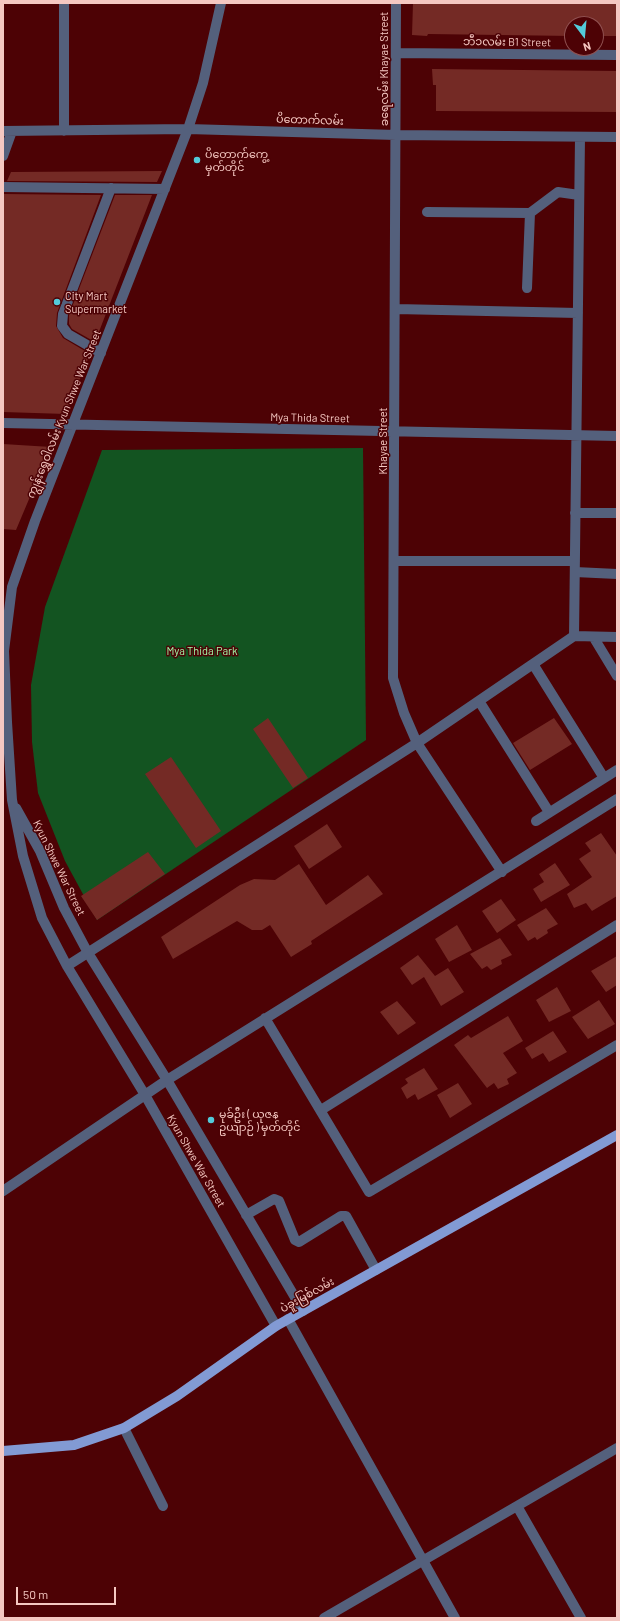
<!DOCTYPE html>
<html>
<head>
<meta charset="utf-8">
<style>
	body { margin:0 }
	#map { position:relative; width:620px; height:1621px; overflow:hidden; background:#4d0205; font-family:Barlow,sans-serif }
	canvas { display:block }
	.frame { position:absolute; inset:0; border:4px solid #f5c8c2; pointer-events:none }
	.north { position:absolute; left:564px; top:16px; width:40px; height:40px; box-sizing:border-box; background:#4d0205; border:1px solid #905151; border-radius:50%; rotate:164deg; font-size:11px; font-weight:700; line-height:16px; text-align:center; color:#f5c8c2 }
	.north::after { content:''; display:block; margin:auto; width:14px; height:18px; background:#53cbda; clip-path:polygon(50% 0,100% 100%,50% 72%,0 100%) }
	.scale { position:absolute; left:16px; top:1587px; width:100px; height:18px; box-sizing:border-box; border:2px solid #f5c8c2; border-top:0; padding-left:5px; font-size:12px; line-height:14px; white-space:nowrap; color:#f5c8c2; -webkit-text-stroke:3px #4d0205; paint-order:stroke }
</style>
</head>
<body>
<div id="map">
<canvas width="620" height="1621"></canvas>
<div class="frame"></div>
<div class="north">N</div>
<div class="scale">50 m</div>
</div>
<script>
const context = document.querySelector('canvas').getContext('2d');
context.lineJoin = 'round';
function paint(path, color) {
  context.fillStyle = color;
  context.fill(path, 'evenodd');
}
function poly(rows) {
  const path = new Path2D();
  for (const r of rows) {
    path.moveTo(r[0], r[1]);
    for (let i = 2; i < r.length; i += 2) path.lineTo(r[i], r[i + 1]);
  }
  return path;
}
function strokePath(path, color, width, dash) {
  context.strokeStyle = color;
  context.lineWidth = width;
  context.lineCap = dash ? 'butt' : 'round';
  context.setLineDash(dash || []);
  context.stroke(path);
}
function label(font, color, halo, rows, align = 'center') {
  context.font = font + ' Barlow,"Noto Sans Myanmar",sans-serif';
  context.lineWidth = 3;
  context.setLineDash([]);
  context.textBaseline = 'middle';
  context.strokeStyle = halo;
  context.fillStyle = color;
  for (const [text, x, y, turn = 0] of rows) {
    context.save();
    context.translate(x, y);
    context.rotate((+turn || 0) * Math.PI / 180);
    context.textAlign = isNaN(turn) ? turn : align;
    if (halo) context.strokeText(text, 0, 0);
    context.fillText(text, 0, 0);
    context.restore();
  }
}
paint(poly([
	[363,448,366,740,97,920,65,861,38,793,32,742,31,685,45,607,102,450]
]), '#135421');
paint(poly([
	[413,3,617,3,617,36,596,36,596,24,572,24,572,36,428,34,427,36,412,35],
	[432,69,617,71,617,112,436,111,436,85,433,85],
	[162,171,157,182,7,181,11,172],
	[3,194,101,195,57,313,56,326,63,338,90,354,66,414,3,412],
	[115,195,152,195,95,342,72,329,69,324,69,315],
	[3,444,51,447,16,530,3,529],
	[268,718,308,778,293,788,253,729],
	[554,718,572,744,530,770,513,743],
	[171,757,221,831,196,848,145,774],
	[327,824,342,847,309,869,294,846],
	[601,833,617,856,617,896,592,911,586,903,574,908,567,894,592,877,579,859,591,851,585,843],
	[148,852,165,874,97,920,81,896],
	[555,863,570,885,541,902,533,889,544,882,539,874],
	[299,864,326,905,368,875,383,894,311,941,312,944,291,957,270,925,262,930,252,930,237,921,173,959,161,937,240,885,254,879,275,880],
	[501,899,516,920,497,933,482,911],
	[546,908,558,924,547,930,548,933,537,940,535,937,528,941,517,925],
	[457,925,472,950,449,962,435,939],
	[500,938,512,955,501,960,502,964,491,970,487,966,482,969,470,954],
	[418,955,435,976,448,968,464,992,441,1006,424,977,412,985,400,968],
	[617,956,617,985,606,992,591,971],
	[557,987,571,1011,549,1022,536,1000],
	[599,1000,615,1024,588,1039,572,1017],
	[397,1001,416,1023,398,1035,380,1012],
	[508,1016,523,1041,503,1053,517,1073,507,1079,509,1084,498,1089,494,1083,487,1088,454,1045,468,1035,471,1038],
	[553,1031,567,1052,549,1062,543,1053,532,1059,525,1048],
	[424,1068,438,1089,418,1100,415,1094,407,1099,401,1088,408,1083,405,1079],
	[458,1083,472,1104,450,1118,437,1095]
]), '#742a25');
strokePath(poly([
	[64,3,64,131],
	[221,3,203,83,188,129,35,521,12,587,4,651,7,722,12,800,23,856,42,918,67,966,145,1095,276,1326],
	[396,3,393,678,404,713,417,743,502,872],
	[396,53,617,55],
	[3,131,188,129,396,135,617,137],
	[3,156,12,131],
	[3,187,165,189],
	[427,212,530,213,527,288],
	[530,213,558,192,579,195],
	[396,309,578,313],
	[101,353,68,334,62,326,63,314,111,188],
	[3,423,617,436],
	[575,513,617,513],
	[394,561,575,561],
	[575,572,617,574],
	[574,636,617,637],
	[594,638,617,676],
	[533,664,604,778],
	[479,701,549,812],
	[16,808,40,851,64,908,88,953,167,1080,303,1311],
	[536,821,617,770],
	[67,966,417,743,574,636,580,137],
	[265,1018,369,1192,617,1045],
	[321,1110,617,925],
	[3,1191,167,1080,617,799],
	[246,1215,274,1199,279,1201,295,1240,299,1242,341,1216,346,1216,376,1270],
	[288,1319,455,1618],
	[124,1428,163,1506],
	[517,1506,581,1618],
	[324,1618,617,1448]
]), '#54607c', 10);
strokePath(poly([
	[3,1451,74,1445,124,1428,177,1396,276,1326,617,1135]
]), '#829ad4', 10);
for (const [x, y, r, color] of [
	[197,160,4,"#53cbda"],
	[57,302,4,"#53cbda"],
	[211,1120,4,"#53cbda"]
]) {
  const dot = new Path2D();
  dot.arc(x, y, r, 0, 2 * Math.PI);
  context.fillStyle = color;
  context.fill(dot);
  strokePath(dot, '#4d0205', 1.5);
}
label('11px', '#f5c8c2', '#4d0205', [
	["ဘီ၁လမ်း B1 Street",507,42,1],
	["ခရေလမ်း Khayae Street",384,69,-90],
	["ပိတောက်လမ်း",310,120,2],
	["ကျွန်းရွှေဝါလမ်း Kyun Shwe War Street",64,414,-68],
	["Mya Thida Street",310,418,1],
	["Khayae Street",383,441,-90],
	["Kyun Shwe War Street",59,868,64],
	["Kyun Shwe War Street",196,1161,60],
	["ပဲခူးမြစ်လမ်း",307,1295,-29]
]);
label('11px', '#f5c8c2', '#4d0205', [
	["ပိတောက်ကွေ့",205,154],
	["မှတ်တိုင်",205,167],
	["City Mart",65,296],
	["Supermarket",65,309],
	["မုခ်ဦး ( ယုဇန",219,1114],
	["ဥယျာဉ် ) မှတ်တိုင်",219,1127]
], 'left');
label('11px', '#a2faab', '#4d0205', [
	["Mya Thida Park",202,651]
]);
</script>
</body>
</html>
